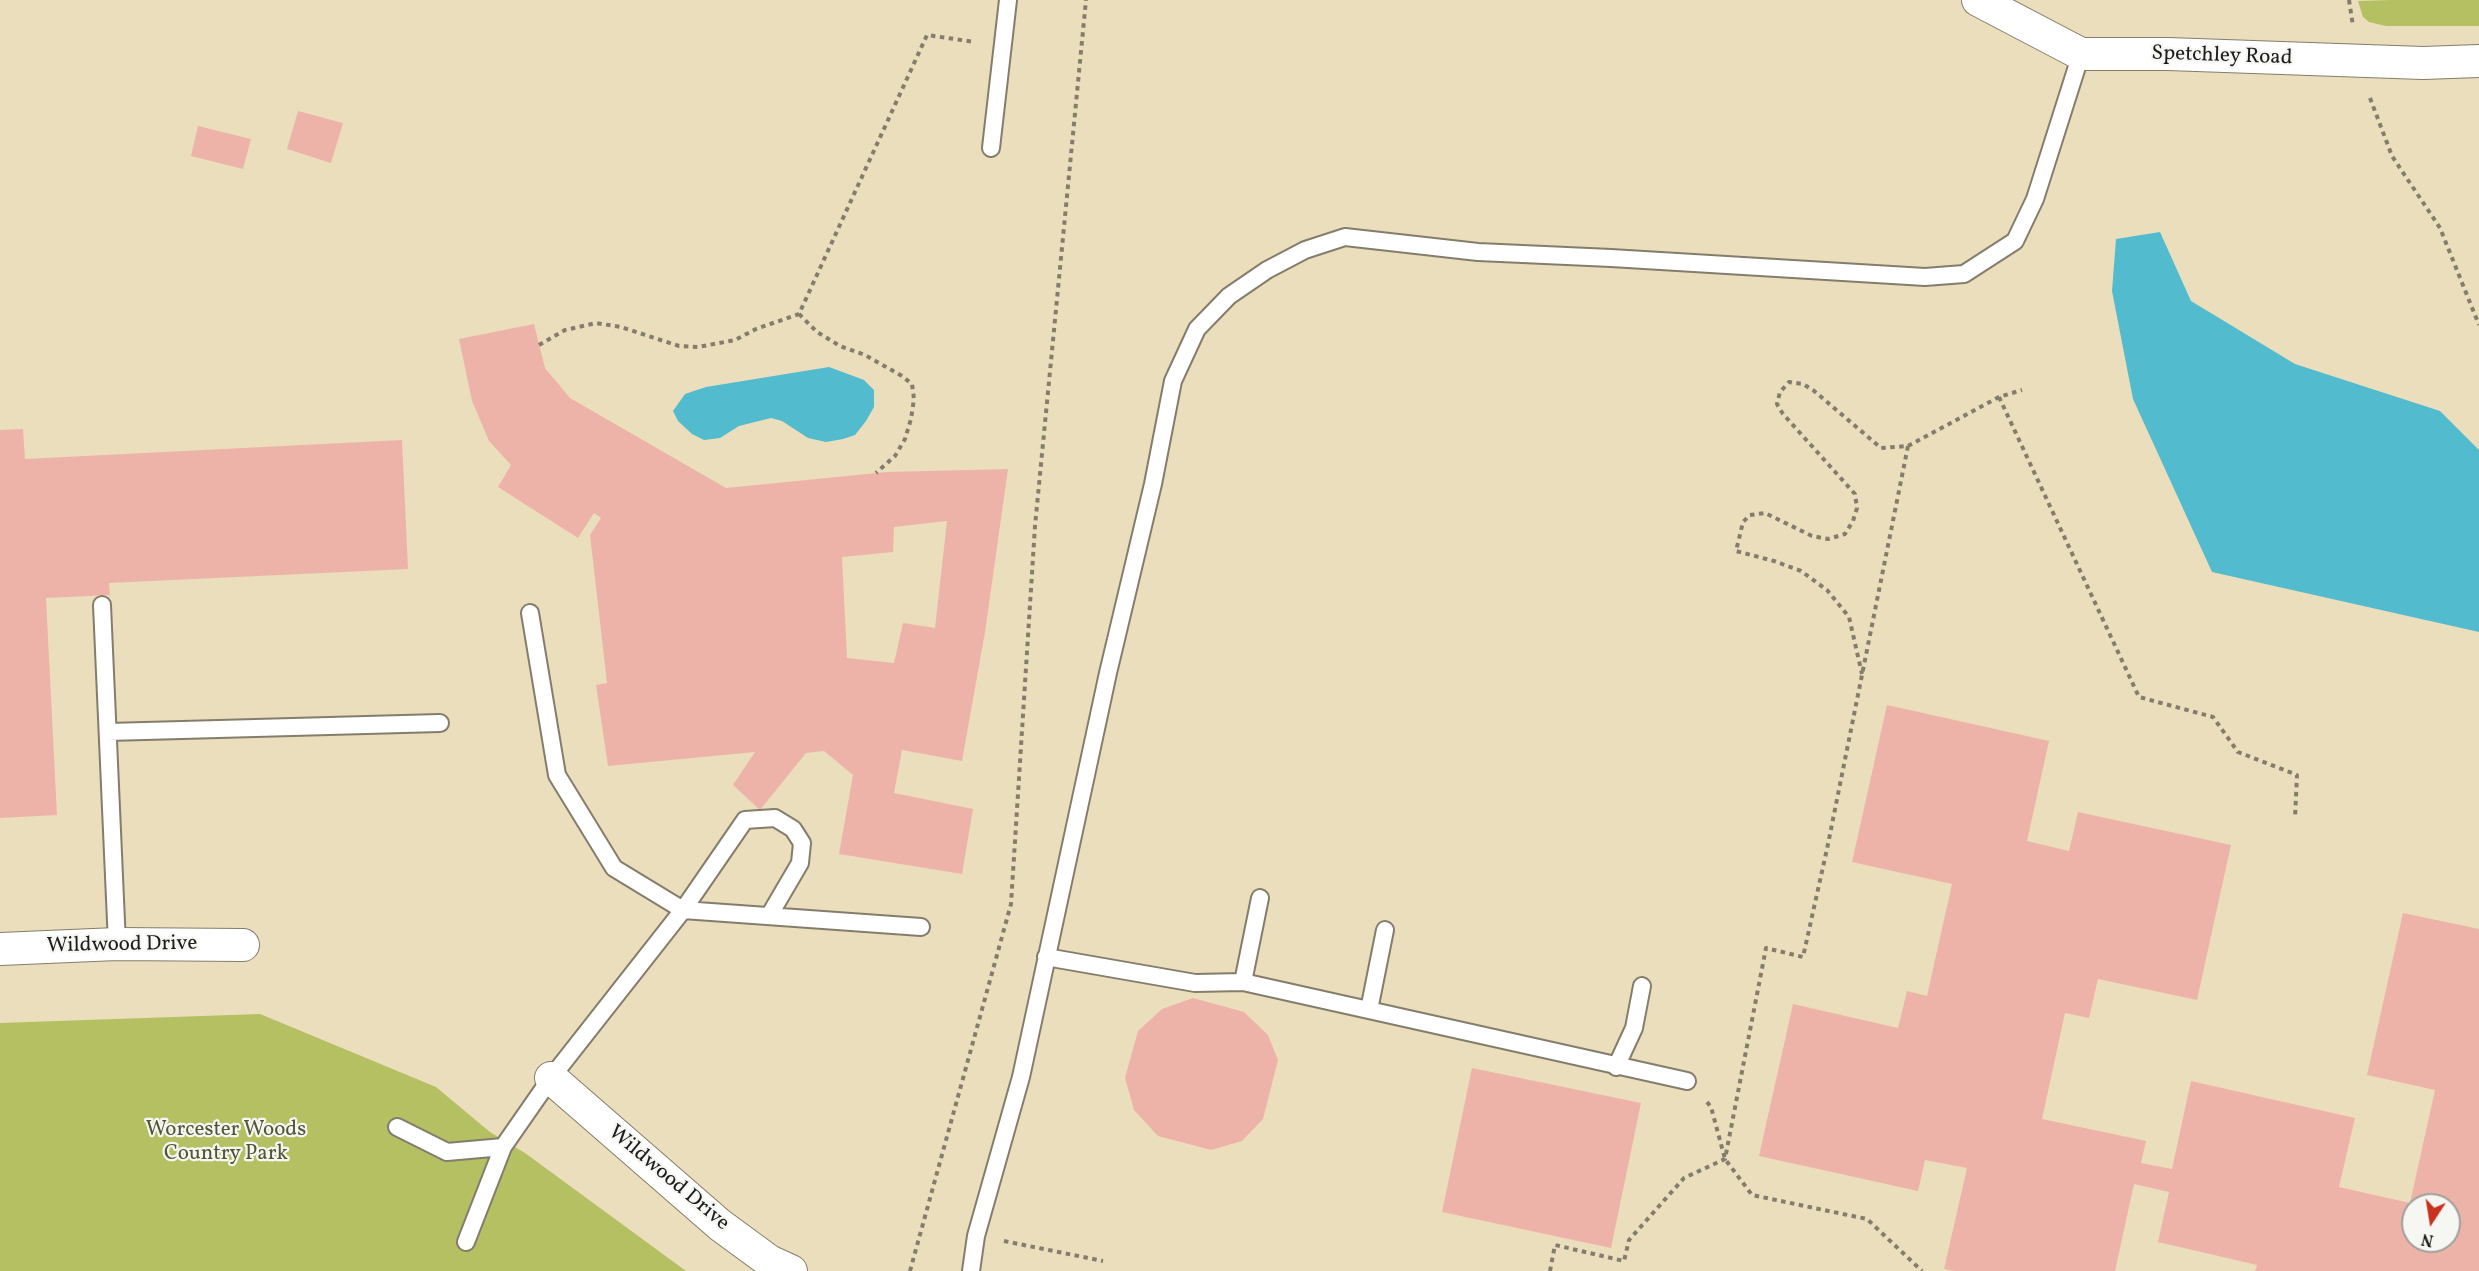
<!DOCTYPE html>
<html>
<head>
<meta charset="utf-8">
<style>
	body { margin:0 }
	#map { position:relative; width:2479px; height:1271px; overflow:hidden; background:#ebdebc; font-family:Vollkorn,serif }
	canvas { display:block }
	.north { position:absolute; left:2401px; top:1193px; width:60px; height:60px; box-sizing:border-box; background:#f6f6f2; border:2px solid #9f9f9c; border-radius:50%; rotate:192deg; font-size:16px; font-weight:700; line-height:24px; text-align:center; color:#1c1c1c }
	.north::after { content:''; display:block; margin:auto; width:21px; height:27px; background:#c8321e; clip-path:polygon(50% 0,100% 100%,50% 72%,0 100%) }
</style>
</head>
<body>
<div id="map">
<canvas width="2479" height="1271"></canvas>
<div class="north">N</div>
</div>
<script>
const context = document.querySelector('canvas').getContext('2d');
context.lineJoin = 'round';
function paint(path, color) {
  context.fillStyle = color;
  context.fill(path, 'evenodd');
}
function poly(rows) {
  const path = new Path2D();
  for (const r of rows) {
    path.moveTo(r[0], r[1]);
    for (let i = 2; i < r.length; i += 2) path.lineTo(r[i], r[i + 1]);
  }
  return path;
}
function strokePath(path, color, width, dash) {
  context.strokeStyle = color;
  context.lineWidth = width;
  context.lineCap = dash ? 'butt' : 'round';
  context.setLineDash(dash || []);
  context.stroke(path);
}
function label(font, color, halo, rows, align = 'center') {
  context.font = font + ' Vollkorn,serif';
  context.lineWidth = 4.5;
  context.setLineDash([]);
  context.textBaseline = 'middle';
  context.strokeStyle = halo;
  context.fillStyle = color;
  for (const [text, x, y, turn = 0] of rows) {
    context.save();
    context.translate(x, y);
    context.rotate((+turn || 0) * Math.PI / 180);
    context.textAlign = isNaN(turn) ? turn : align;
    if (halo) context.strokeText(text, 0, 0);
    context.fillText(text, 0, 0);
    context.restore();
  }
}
paint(poly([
	[2391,0,2479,0,2479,26,2386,26,2369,22,2363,17,2358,1],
	[260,1014,436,1087,490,1132,525,1153,686,1271,0,1271,0,1023]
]), '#b4c061');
paint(poly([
	[2160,232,2191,301,2295,364,2440,411,2479,450,2479,632,2212,572,2133,399,2112,291,2116,239],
	[829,367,864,380,874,390,874,407,866,421,855,435,843,439,826,442,808,438,782,421,771,418,739,426,720,438,704,440,692,434,678,421,673,411,685,394,706,387]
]), '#52bbce');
paint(poly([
	[298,111,343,123,331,163,287,149],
	[198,126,251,139,243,169,191,156],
	[534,324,545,368,570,398,726,488,887,472,1008,469,985,632,962,761,902,750,894,793,973,809,962,874,839,854,853,775,824,751,806,753,760,810,733,785,755,752,608,766,596,685,607,683,590,535,601,518,594,513,578,538,498,487,511,465,489,441,472,401,459,339],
	[947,521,935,628,903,623,894,663,847,658,842,557,893,552,894,527],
	[23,429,25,459,402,440,408,569,109,583,110,595,46,598,57,815,0,818,0,430],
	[1887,705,2049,741,2027,841,2069,851,2078,812,2231,845,2197,1000,2098,979,2089,1018,2065,1013,2042,1119,2146,1141,2141,1163,2172,1169,2191,1081,2355,1118,2339,1187,2410,1203,2435,1090,2367,1075,2403,913,2479,929,2479,1271,2255,1271,2257,1265,2158,1242,2169,1192,2134,1184,2115,1271,1954,1271,1944,1269,1967,1168,1925,1160,1918,1191,1759,1156,1793,1004,1898,1028,1907,991,1927,996,1952,884,1852,862],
	[2413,1205,2449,1205,2449,1241,2413,1241],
	[1193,998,1244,1012,1268,1035,1278,1060,1263,1119,1242,1141,1211,1150,1158,1136,1134,1110,1125,1078,1138,1031,1162,1009],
	[1472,1068,1641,1103,1611,1248,1442,1212]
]), '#eeb3a8');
const service = poly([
	[991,148,1008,0],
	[102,605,117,944],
	[530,613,557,775,614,868,683,910,745,820,775,818,793,829,802,843,800,863,769,916],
	[108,732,440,723],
	[1046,957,1195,983,1243,982,1687,1081],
	[1243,982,1260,898],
	[1369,1010,1385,930],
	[1616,1067,1634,1028,1642,986],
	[397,1127,447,1152,503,1147],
	[466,1242,503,1147,551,1078,683,910,921,927],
	[971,1271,976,1236,1021,1077,1108,673,1153,484,1173,381,1197,329,1229,296,1267,270,1305,250,1345,237,1478,252,1611,258,1925,277,1964,274,2015,241,2035,199,2081,54]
]);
const minor = poly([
	[1978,0,2081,54,2168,54,2423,63,2479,61],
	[0,949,117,944,243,945],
	[551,1078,720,1225,769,1261,791,1271]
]);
strokePath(service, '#847d6c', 20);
strokePath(minor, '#847d6c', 34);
strokePath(poly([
	[2349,0,2353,26],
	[2370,98,2392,156,2440,228,2479,325],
	[799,314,817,332,840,346,865,355,902,376,912,384,914,399,911,419,905,439,895,456,876,473],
	[539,345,565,330,596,323,621,327,679,346,698,347,735,340,756,329,799,314,927,35,975,42],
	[1999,397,2139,697,2213,717,2238,752,2297,775,2295,818],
	[1908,446,1999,397,2022,390],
	[1707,1102,1711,1107,1725,1159,1752,1195,1867,1219,1922,1271],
	[1004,1241,1103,1261],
	[910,1271,1011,904,1035,526,1086,0],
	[1550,1271,1555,1245,1624,1261,1629,1240,1684,1178,1725,1159,1766,948,1803,957,1827,849,1908,446,1881,448,1813,390,1803,384,1789,382,1780,392,1777,404,1783,414,1855,494,1857,508,1853,521,1845,534,1828,539,1812,536,1765,513,1750,515,1743,522,1736,551,1774,561,1801,571,1827,590,1849,617,1862,674]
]), '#847d6c', 4, [4.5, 4.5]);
strokePath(service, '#fff', 16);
strokePath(minor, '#fff', 32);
label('21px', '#1c1c1c', '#f6f6f2', [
	["Spetchley Road",2222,57,2],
	["Wildwood Drive",122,946,-1],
	["Wildwood Drive",668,1179,40]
]);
label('21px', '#515534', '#f6f6f2', [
	["Worcester Woods",226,1131],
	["Country Park",226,1155]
]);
</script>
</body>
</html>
